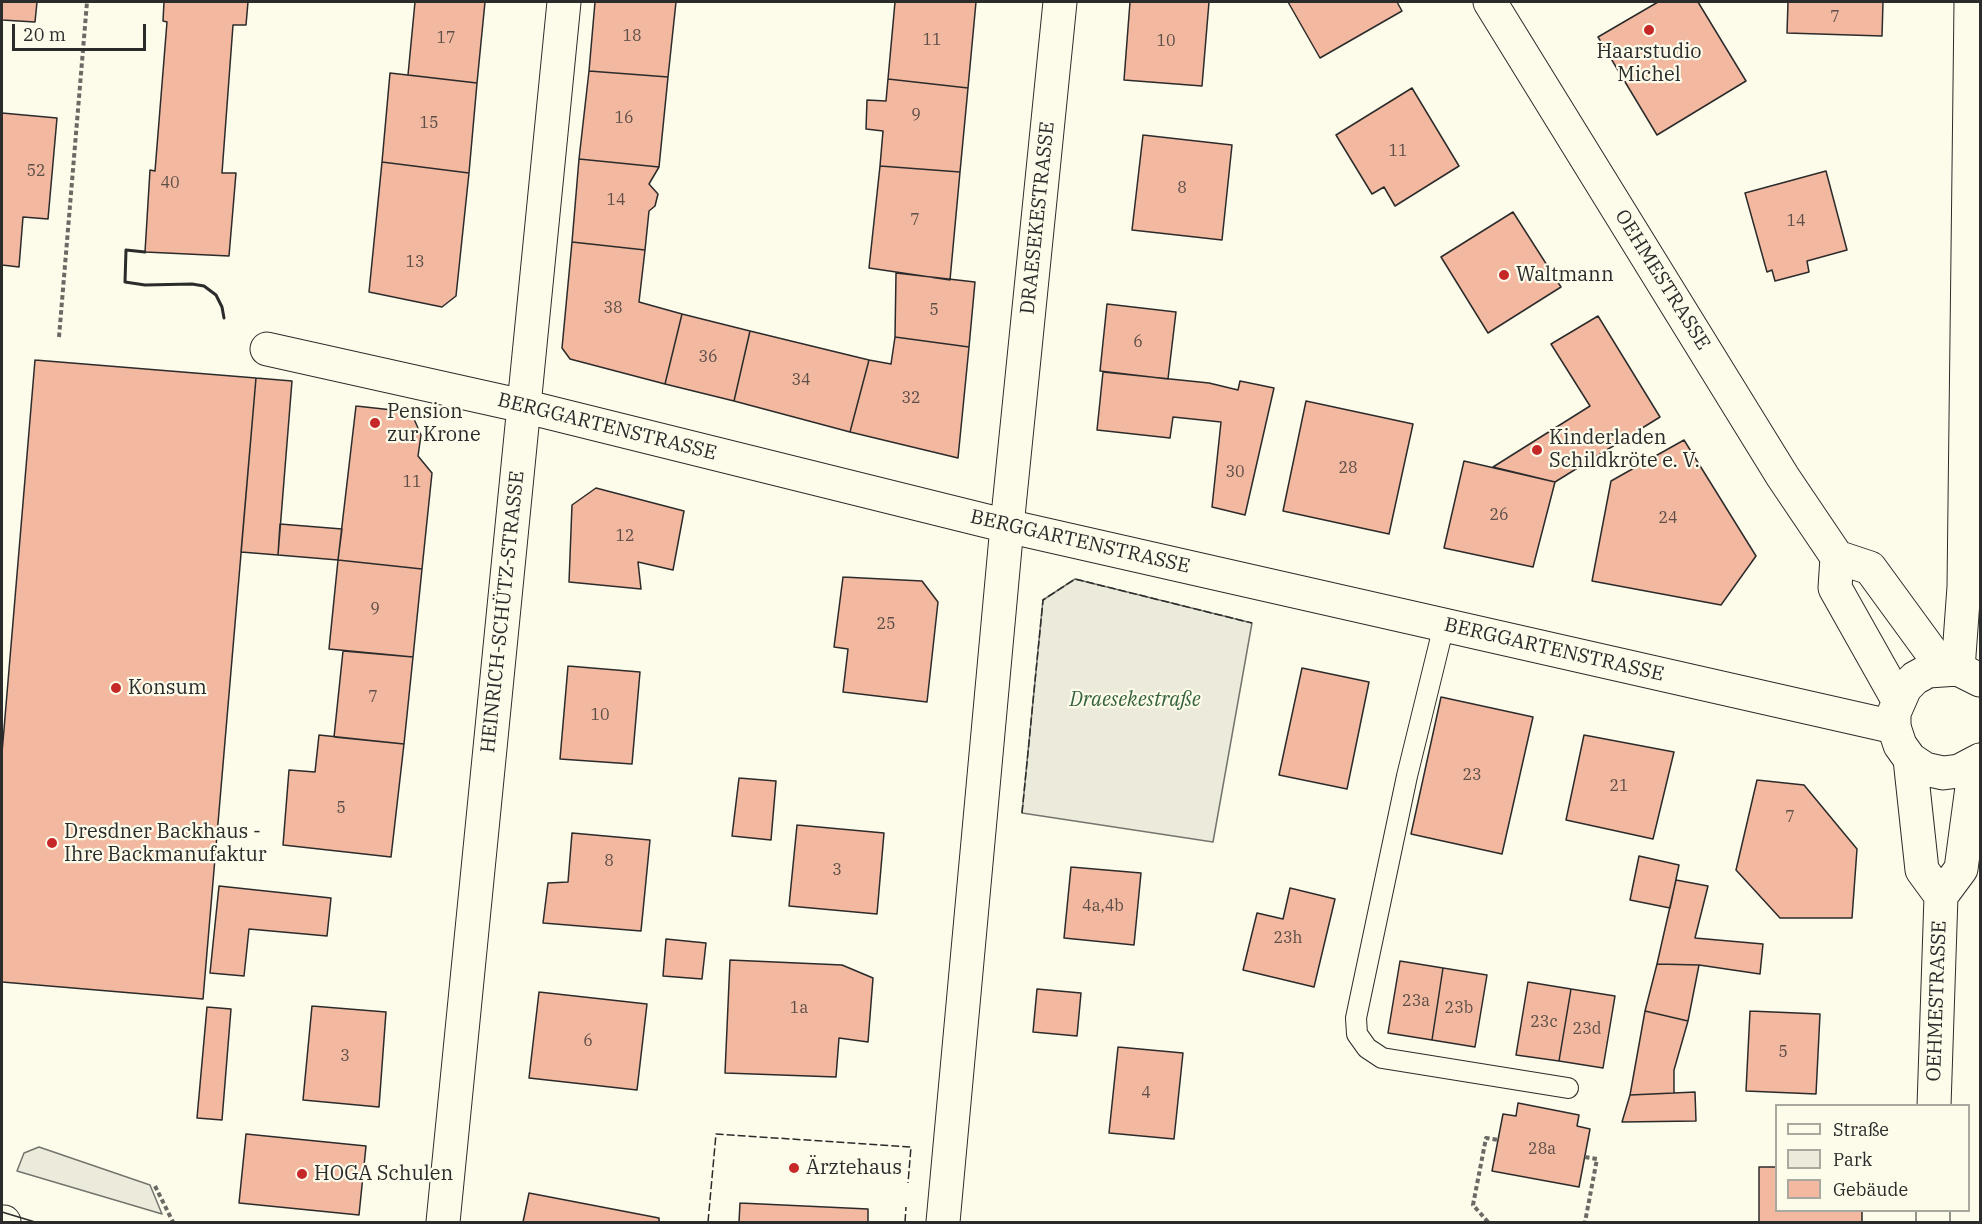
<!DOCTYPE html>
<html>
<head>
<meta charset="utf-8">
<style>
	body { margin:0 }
	#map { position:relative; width:1982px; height:1224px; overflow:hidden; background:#fdfbea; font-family:"IBM Plex Serif",serif }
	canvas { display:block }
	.frame { position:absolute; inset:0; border:3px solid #2b2b2b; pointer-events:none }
	.legend { position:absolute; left:1775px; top:1104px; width:195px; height:108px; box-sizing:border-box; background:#fdfbea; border:2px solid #a9a89e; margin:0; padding:8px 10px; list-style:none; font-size:18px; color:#2b2b2b }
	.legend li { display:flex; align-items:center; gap:12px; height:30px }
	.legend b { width:30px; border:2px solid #a9a89e }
	.scale { position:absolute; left:12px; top:24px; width:134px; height:27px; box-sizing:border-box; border:3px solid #2b2b2b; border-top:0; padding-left:8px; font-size:18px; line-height:21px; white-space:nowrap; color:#2b2b2b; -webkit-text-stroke:4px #fdfbea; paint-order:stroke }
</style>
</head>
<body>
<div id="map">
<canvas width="1982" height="1224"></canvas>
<div class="frame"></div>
<ul class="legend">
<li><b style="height:8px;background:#fdfbea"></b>Straße</li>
<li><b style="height:16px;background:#ecebdb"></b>Park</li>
<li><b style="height:16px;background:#f2b8a0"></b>Gebäude</li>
</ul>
<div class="scale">20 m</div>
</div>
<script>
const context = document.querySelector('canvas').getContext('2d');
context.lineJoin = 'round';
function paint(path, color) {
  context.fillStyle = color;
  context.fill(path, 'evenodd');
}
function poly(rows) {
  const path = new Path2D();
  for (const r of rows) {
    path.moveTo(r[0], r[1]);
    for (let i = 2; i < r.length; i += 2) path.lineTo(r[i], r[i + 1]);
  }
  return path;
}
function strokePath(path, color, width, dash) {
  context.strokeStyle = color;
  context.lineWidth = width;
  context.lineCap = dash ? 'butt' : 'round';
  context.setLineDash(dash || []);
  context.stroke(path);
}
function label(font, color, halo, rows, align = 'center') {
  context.font = font + ' "IBM Plex Serif",serif';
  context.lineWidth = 4.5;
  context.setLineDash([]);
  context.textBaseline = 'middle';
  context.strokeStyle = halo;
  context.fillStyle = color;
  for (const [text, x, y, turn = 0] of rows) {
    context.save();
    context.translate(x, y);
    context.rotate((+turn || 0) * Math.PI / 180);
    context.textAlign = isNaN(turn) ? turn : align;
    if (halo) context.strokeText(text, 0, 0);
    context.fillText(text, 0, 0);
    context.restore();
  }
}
const green = poly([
	[1075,579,1252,623,1213,842,1022,813,1043,600,1075,579],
	[39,1147,150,1185,162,1214,17,1171,24,1153,39,1147]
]);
paint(green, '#ecebdb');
strokePath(green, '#74746e', 1.5);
const building = poly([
	[2,2,37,2,35,22,2,20,2,2],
	[164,2,248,2,246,25,233,25,222,173,236,173,229,256,145,252,150,170,155,171,167,22,163,21,164,2],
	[415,2,485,2,477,83,408,75,415,2],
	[595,2,676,2,668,77,589,71,595,2],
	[895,2,976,2,968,88,888,79,895,2],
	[1130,2,1209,2,1202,86,1124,80,1130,2],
	[1288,2,1397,2,1402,11,1320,58,1288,2],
	[1658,2,1698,2,1746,81,1657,135,1598,37,1658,2],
	[1788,2,1883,2,1882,36,1787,33,1788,2],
	[589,71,668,77,659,167,579,159,589,71],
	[390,73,477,83,469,173,382,162,390,73],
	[888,79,968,88,960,172,880,166,883,131,866,129,867,100,886,101,888,79],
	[1412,88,1459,166,1395,206,1384,187,1372,194,1336,135,1412,88],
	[2,113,57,118,48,219,23,217,19,267,2,265,2,113],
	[1143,135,1232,145,1222,240,1132,230,1143,135],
	[579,159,659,167,649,184,658,194,655,206,649,211,645,250,572,242,579,159],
	[382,162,469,173,456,296,442,307,369,292,382,162],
	[880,166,960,172,950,280,869,268,880,166],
	[1826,171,1847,250,1807,261,1809,272,1775,281,1772,270,1767,272,1745,193,1826,171],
	[1513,212,1561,287,1488,333,1441,257,1513,212],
	[572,242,645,250,639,302,682,314,665,384,570,359,562,348,572,242],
	[896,273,975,282,969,347,895,337,896,273],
	[1107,304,1176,312,1168,379,1100,371,1107,304],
	[682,314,750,331,734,401,665,384,682,314],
	[1598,316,1660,417,1555,482,1493,467,1590,406,1551,344,1598,316],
	[750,331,869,360,850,432,734,401,750,331],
	[895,337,969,347,958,458,850,432,869,360,891,364,895,337],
	[35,360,256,378,203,999,2,982,2,753,35,360],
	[1103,372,1209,383,1238,390,1240,381,1274,388,1245,515,1212,507,1221,422,1173,417,1170,438,1097,430,1103,372],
	[256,378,292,381,278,555,241,552,256,378],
	[1306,401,1413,424,1389,534,1283,511,1306,401],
	[356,406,411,412,421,435,418,456,432,473,422,569,338,560,356,406],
	[1684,440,1756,556,1721,605,1592,581,1611,481,1684,440],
	[1464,461,1555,482,1533,567,1444,548,1464,461],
	[596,488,684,511,673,570,638,562,641,589,569,582,572,505,596,488],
	[280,524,342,529,338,560,278,555,280,524],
	[338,560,422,569,413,657,329,649,338,560],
	[843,577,922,581,938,602,927,702,843,692,848,649,834,647,843,577],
	[343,651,413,657,404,744,334,737,343,651],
	[568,666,640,672,632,764,560,759,568,666],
	[1302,668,1369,682,1347,789,1279,775,1302,668],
	[1441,697,1533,717,1502,854,1411,834,1441,697],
	[319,735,404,744,391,857,283,845,289,770,315,772,319,735],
	[1584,735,1674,752,1653,839,1566,820,1584,735],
	[739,778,776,781,771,840,732,836,739,778],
	[1757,780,1804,785,1857,849,1852,918,1780,918,1736,870,1757,780],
	[797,825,884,833,877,914,789,906,797,825],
	[572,833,650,840,641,931,543,923,548,883,568,882,572,833],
	[1639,856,1679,865,1670,908,1630,900,1639,856],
	[1071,867,1141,873,1134,945,1064,938,1071,867],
	[1676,880,1708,886,1695,938,1763,944,1760,974,1699,965,1657,964,1676,880],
	[219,886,331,898,327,936,249,929,244,976,210,973,219,886],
	[1290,888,1335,899,1314,987,1243,970,1257,913,1283,919,1290,888],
	[666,939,706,943,702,979,663,976,666,939],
	[730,960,842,965,873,978,868,1042,839,1038,836,1077,725,1073,730,960],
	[1400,961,1443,968,1432,1040,1388,1033,1400,961],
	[1657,964,1699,965,1688,1021,1645,1011,1657,964],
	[1443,968,1487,975,1475,1047,1432,1040,1443,968],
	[1528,982,1571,989,1559,1061,1516,1055,1528,982],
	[1037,989,1081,993,1077,1036,1033,1032,1037,989],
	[1571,989,1615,996,1603,1068,1559,1061,1571,989],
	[539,992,647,1004,637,1090,529,1078,539,992],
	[312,1006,386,1012,379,1107,303,1100,312,1006],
	[207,1007,231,1009,222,1120,197,1118,207,1007],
	[1645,1011,1688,1021,1674,1070,1674,1093,1630,1095,1645,1011],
	[1750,1011,1820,1014,1816,1094,1746,1091,1750,1011],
	[1118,1047,1183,1053,1174,1139,1109,1133,1118,1047],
	[1695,1092,1696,1121,1622,1122,1630,1095,1695,1092],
	[1518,1103,1579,1115,1577,1126,1590,1129,1579,1187,1492,1171,1503,1114,1516,1116,1518,1103],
	[246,1134,366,1146,359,1215,239,1203,246,1134],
	[1759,1167,1776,1167,1776,1210,1862,1210,1862,1222,1759,1222,1759,1167],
	[529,1193,659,1218,659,1222,523,1222,529,1193],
	[740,1203,868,1209,868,1222,739,1222,740,1203]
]);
paint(building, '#f2b8a0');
strokePath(building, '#2b2b2b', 1.5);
const lane = poly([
	[1444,625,1407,776,1356,1018,1357,1034,1367,1048,1382,1058,1568,1088]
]);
const street = poly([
	[267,349,523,406,1007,526,1894,727],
	[1958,669,1964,587,1971,2],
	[443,1222,564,2],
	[943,1222,1007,526,1060,2]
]);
const secondary = poly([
	[1490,2,1783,477,1837,557,1870,568,1943,668],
	[1837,557,1835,588,1898,700],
	[1980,680,1958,669,1928,671,1915,678,1905,688,1894,713,1894,727,1900,745,1910,759,1925,769,1943,773,1959,771,1980,760],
	[1910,759,1922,870,1941,896],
	[1934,1106,1941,896,1961,869,1975,765],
	[2,1222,4,1222],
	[1933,1222,1933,1210]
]);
strokePath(lane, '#2b2b2b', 22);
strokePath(street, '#2b2b2b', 35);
strokePath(secondary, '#2b2b2b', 35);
strokePath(poly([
	[59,337,87,2],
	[1585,1157,1597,1159,1585,1222],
	[155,1186,173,1222],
	[1488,1222,1473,1205,1486,1138,1498,1140]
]), '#6a6964', 4, [4.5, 3]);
strokePath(lane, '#fdfbea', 20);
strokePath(street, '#fdfbea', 33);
strokePath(secondary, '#fdfbea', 33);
strokePath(poly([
	[2,1212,35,1222]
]), '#2b2b2b', 1.5);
strokePath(poly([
	[1022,813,1043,600,1075,579,1252,623],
	[708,1222,716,1134,911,1147,908,1183],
	[905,1222,906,1207]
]), '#2b2b2b', 1.5, [8, 3]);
strokePath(poly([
	[145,252,126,250,125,282,145,285,192,284,204,286,216,295,222,307,224,318]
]), '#2b2b2b', 3);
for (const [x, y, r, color] of [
	[1649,30,6,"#c62828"],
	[1504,275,6,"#c62828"],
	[375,423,6,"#c62828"],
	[1537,450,6,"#c62828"],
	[116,688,6,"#c62828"],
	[52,843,6,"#c62828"],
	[794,1168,6,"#c62828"],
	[302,1174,6,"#c62828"]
]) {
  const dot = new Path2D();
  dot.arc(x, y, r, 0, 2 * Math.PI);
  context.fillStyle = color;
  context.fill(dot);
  strokePath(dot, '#fdfbea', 2);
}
label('16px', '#5d4e48', null, [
	["7",1835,17],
	["18",632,36],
	["17",446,38],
	["11",932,40],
	["10",1166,41],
	["9",916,115],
	["16",624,118],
	["15",429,123],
	["11",1398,151],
	["52",36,171],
	["40",170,183],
	["8",1182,188],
	["14",616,200],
	["7",915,220],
	["14",1796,221],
	["13",415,262],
	["38",613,308],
	["5",934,310],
	["6",1138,342],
	["36",708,357],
	["34",801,380],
	["32",911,398],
	["28",1348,468],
	["30",1235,472],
	["11",412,482],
	["26",1499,515],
	["24",1668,518],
	["12",625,536],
	["9",375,609],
	["25",886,624],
	["7",373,697],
	["10",600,715],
	["23",1472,775],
	["21",1619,786],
	["5",341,808],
	["7",1790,817],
	["8",609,861],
	["3",837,870],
	["4a,4b",1103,906],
	["23h",1288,938],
	["23a",1416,1001],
	["1a",799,1008],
	["23b",1459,1008],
	["23c",1544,1022],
	["23d",1587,1029],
	["6",588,1041],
	["5",1783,1052],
	["3",345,1056],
	["4",1146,1093],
	["28a",1542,1149]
]);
label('20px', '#2b2b2b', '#fdfbea', [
	["Haarstudio",1649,52,"center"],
	["Michel",1649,75,"center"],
	["Waltmann",1516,275],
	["Pension",387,412],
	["zur Krone",387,435],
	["Kinderladen",1549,438],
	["Schildkröte e. V.",1549,461],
	["Konsum",128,688],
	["Dresdner Backhaus -",64,832],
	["Ihre Backmanufaktur",64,855],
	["Ärztehaus",806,1168],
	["HOGA Schulen",314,1174]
], 'left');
label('20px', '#2b2b2b', '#fdfbea', [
	["DRAESEKESTRASSE",1038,218,-84],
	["OEHMESTRASSE",1662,280,58],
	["BERGGARTENSTRASSE",607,427,14],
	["BERGGARTENSTRASSE",1080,542,13],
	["HEINRICH-SCHÜTZ-STRASSE",503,612,-84],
	["BERGGARTENSTRASSE",1554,650,13],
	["OEHMESTRASSE",1937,1001,-88]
]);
label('italic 20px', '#34623c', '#fdfbea', [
	["Draesekestraße",1135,700]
]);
</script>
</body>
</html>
